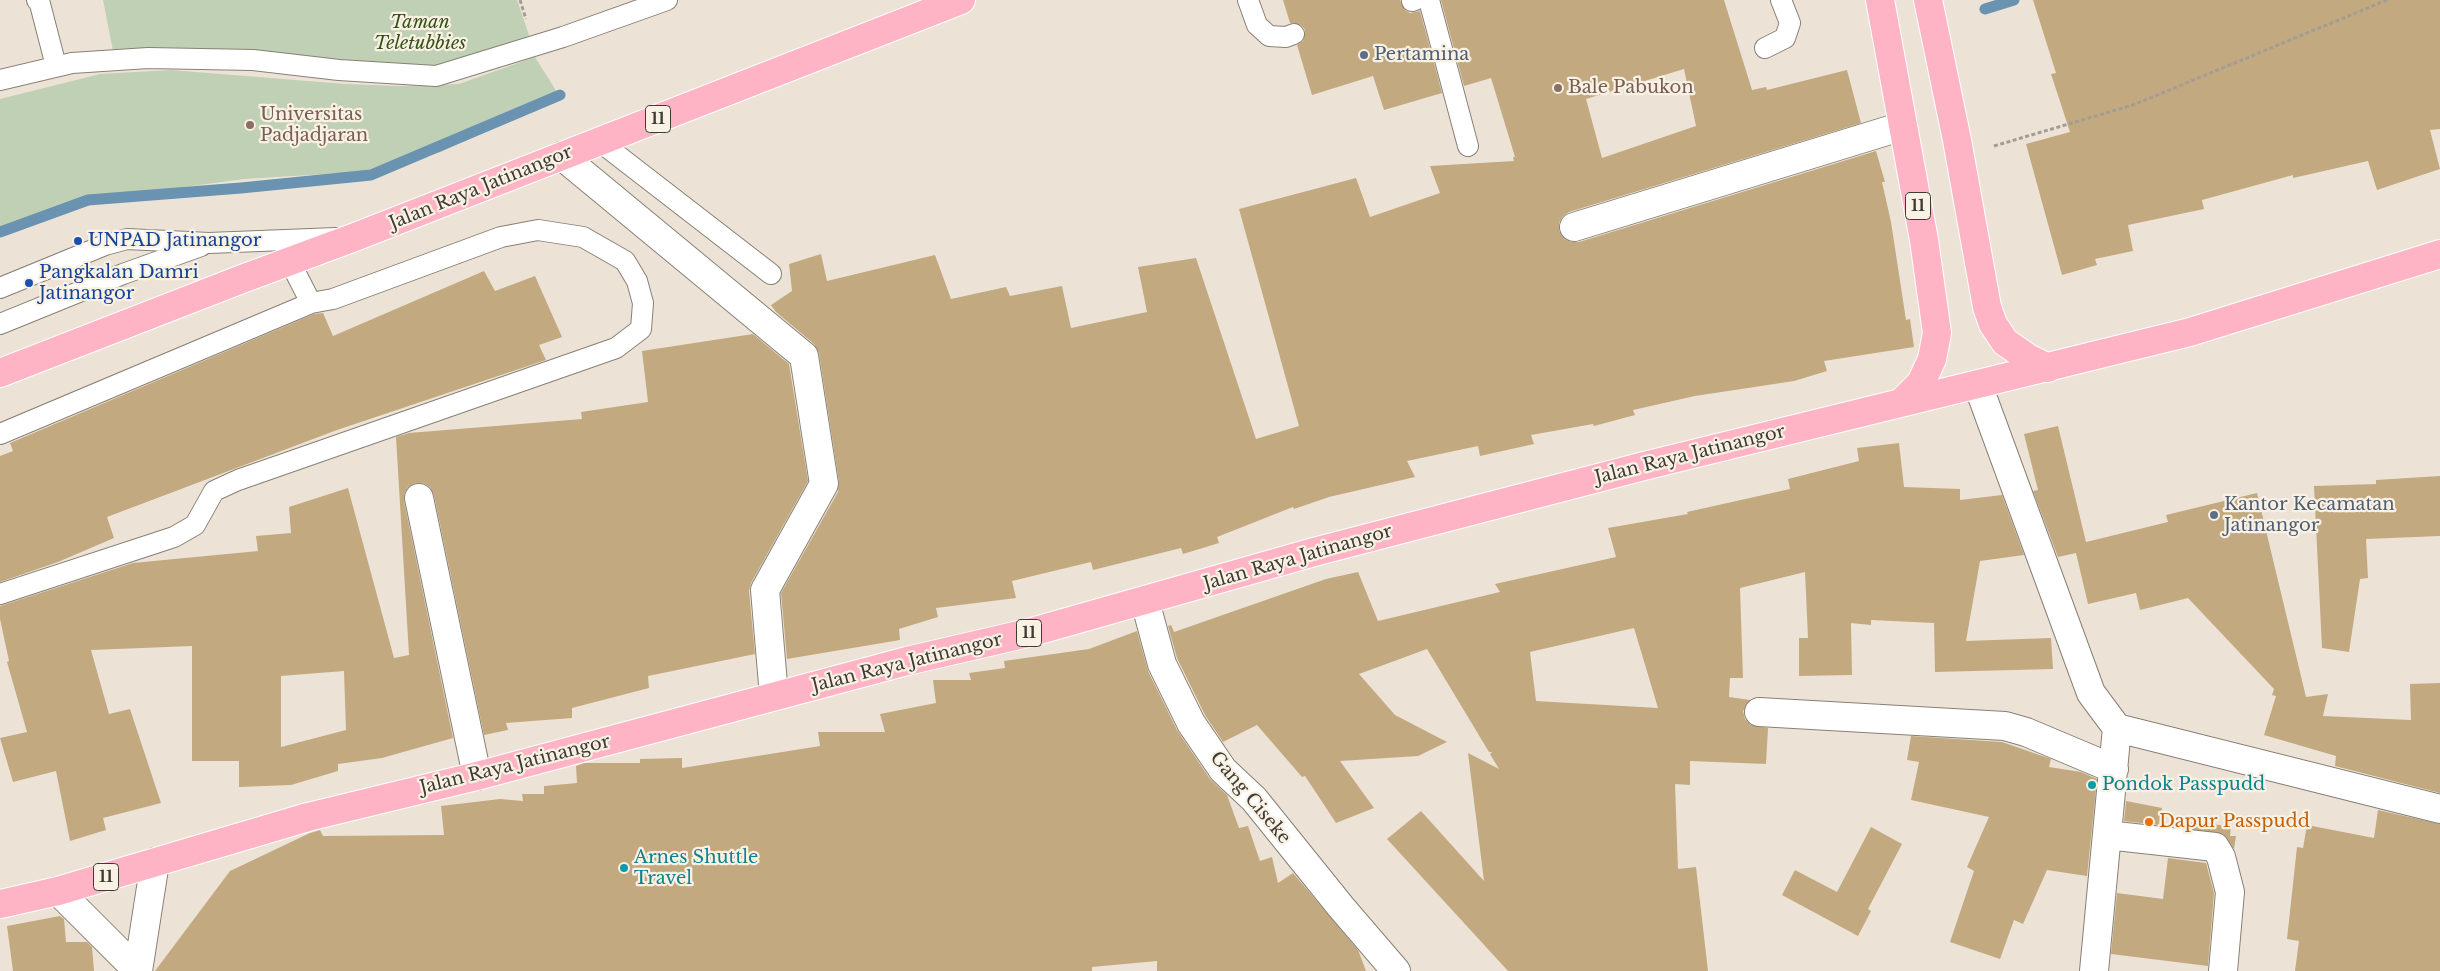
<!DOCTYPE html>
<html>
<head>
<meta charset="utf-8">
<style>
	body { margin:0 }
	canvas { display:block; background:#ece3d6 }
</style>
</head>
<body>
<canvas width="2440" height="971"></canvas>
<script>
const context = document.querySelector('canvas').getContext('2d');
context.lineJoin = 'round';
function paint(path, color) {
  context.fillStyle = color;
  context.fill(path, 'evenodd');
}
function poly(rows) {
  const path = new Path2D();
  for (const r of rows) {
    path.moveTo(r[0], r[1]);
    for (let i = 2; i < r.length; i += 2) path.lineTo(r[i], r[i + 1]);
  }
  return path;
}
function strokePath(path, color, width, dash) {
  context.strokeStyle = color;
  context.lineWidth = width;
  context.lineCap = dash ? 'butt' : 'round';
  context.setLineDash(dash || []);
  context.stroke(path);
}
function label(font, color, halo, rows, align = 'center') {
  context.font = font + ' "Libre Baskerville",serif';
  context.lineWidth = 4.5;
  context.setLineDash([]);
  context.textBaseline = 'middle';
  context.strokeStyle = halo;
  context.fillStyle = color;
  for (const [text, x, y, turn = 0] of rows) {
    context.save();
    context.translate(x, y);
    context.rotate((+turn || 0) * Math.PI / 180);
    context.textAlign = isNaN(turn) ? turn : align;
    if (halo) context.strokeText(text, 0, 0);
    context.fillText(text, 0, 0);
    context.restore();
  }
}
paint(poly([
	[103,0,517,0,531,41,431,69,114,56],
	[535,57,560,97,441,152,375,171,244,179,88,200,0,232,0,99,100,74,171,70,345,84,399,86,459,84]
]), '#c0d0b5');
strokePath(poly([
	[1985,9,2014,0],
	[0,232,88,200,241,188,371,175,560,95]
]), '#6993b0', 11);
paint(poly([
	[1283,0,1400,0,1405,10,1410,13,1420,11,1442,93,1384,110,1373,76,1312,95,1297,45,1303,41,1305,30,1301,25,1290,23],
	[1441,0,1724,0,1752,90,1766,87,1767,90,1847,70,1861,123,1569,212,1562,217,1559,223,1559,231,1564,239,1571,242,1579,242,1876,151,1885,182,1882,182,1891,222,1906,320,1910,319,1914,347,1824,361,1827,371,1794,381,1695,396,1633,410,1635,415,1594,426,1593,424,1531,435,1534,444,1480,456,1478,446,1407,461,1415,477,1329,497,1294,509,1293,507,1217,537,1219,543,1183,554,1181,548,1093,570,1091,562,1012,581,1016,598,936,608,938,617,899,629,900,640,787,659,781,593,838,492,839,482,819,353,814,344,776,312,771,305,792,291,789,264,821,254,827,281,935,255,951,299,1006,287,1010,296,1062,286,1071,328,1147,312,1138,267,1196,258,1256,439,1299,426,1239,209,1356,178,1370,217,1440,193,1430,166,1514,161,1513,157,1515,157,1491,78,1464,86],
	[1684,69,1696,126,1602,158,1586,99],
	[2033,0,2440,0,2440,129,2430,130,2440,169,2377,190,2368,161,2293,178,2293,175,2202,200,2204,209,2128,225,2133,251,2095,259,2097,265,2062,275,2026,144,2070,132,2051,74,2056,73],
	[484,271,495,291,535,276,562,337,539,345,546,360,337,430,107,517,114,538,58,562,0,582,0,456,13,451,10,443,314,314,323,313,333,336],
	[753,334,789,364,808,481,751,583,749,591,755,654,648,676,649,688,572,708,572,718,506,723,508,730,484,735,434,495,430,487,423,483,416,483,408,487,404,494,404,501,453,738,382,758,338,764,338,771,291,785,239,787,239,761,192,761,192,646,91,650,109,714,130,709,161,803,103,818,106,830,70,841,56,771,13,782,0,738,27,732,7,662,9,661,0,619,0,606,133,563,258,551,256,536,291,533,289,507,348,488,394,658,409,655,396,437,409,433,582,419,581,412,648,402,642,351],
	[344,671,346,730,281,747,281,676],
	[2058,426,2086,542,2168,522,2166,515,2257,493,2306,697,2328,694,2323,716,2411,720,2410,684,2440,683,2440,793,2335,766,2336,756,2264,735,2276,696,2272,695,2274,689,2188,598,2140,610,2136,593,2088,604,2076,553,2058,557,2033,491,2038,490,2024,434],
	[1899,443,1904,487,1960,489,1960,500,2002,495,2024,555,1980,561,1966,641,2051,638,2053,669,1935,672,1934,623,1871,620,1871,625,1851,623,1852,675,1799,676,1799,638,1808,638,1805,572,1740,588,1743,678,1730,678,1729,697,1750,700,1743,711,1745,719,1751,725,1768,728,1766,764,1690,761,1690,785,1675,784,1678,869,1696,867,1708,971,1508,971,1387,839,1421,811,1484,881,1468,753,1499,769,1490,754,1492,752,1489,752,1427,649,1359,674,1395,715,1447,742,1418,756,1340,761,1374,808,1336,823,1305,776,1302,777,1257,725,1223,742,1205,715,1177,658,1168,626,1171,625,1174,632,1326,579,1358,572,1378,621,1500,592,1495,584,1616,557,1608,528,1688,514,1687,512,1790,489,1788,479,1859,461,1857,448],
	[1634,628,1658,708,1536,701,1530,652],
	[2440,476,2440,536,2366,539,2368,578,2360,579,2349,652,2322,648,2314,486,2376,484,2376,480],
	[1137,631,1148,671,1177,730,1210,779,1227,795,1239,828,1248,826,1260,861,1272,857,1278,883,1293,873,1358,950,1366,971,1157,971,1157,961,1092,967,1092,971,155,971,230,871,310,833,320,830,323,836,444,835,441,806,500,799,523,801,522,794,544,794,544,786,577,783,576,766,584,763,640,763,640,759,682,758,682,768,820,746,818,732,885,732,880,714,936,703,933,680,971,680,969,673,1005,668,1004,661,1089,649],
	[1911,736,2002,742,2051,759,2049,767,2081,772,2097,779,2087,876,2047,870,2023,924,2014,920,2000,959,1950,942,1974,871,1967,867,1989,817,1911,800,1919,762,1907,760],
	[2126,801,2162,808,2159,825,2124,821],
	[2378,810,2440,824,2440,971,2295,971,2299,941,2287,939,2297,847,2303,848,2307,825,2374,838],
	[2173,821,2231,826,2230,836,2236,836,2234,849,2223,834,2172,827],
	[1871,827,1902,844,1868,909,1871,911,1858,936,1782,895,1795,870,1837,892],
	[2168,858,2206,863,2214,893,2208,966,2111,954,2117,893,2163,899],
	[60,916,64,919,66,942,87,942,92,947,94,971,13,971,7,926]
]), '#c3a980');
const lane = poly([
	[37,0,40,4,56,66],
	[1248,0,1257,25,1269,36,1286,37,1294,34],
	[1429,0,1468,146],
	[1412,1,1415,0],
	[1765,48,1785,38,1790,23,1781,0],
	[0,80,72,63,148,58,253,60,339,70,436,76,563,37,667,0],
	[599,141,771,274],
	[0,288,105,245,127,239,209,243,336,238],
	[0,324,123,274,201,246],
	[0,434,311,303],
	[0,594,174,537,195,525,214,491,238,480,616,348,641,329,643,303,637,281,625,261,583,237,538,230,501,237,333,299,311,303,290,262]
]);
const street = poly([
	[562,156,804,356,824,484,765,590,774,696],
	[1574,227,1903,126],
	[1978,385,2091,693,2117,728,2440,809],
	[419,498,477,776],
	[1145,601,1162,664,1191,723,1223,770,1254,799,1341,907,1396,971],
	[1759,712,2005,726,2026,732,2114,769],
	[2107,835,2215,847,2221,857,2230,892,2223,971],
	[2094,971,2117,728]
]);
const secondary = poly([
	[58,891,138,971],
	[138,971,155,862]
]);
const highway = poly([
	[1880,0,1924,240,1937,333,1932,359,1921,383,1902,402],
	[1928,0,1957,140,1987,307,1993,324,2005,342,2028,358,2048,368],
	[0,373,242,279,355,237,961,0],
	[0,904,58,891,308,817,477,776,907,661,1032,632,1314,552,1644,466,2190,332,2440,254]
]);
strokePath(lane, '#888074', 22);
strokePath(street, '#888074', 30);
strokePath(secondary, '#888074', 30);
strokePath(highway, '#fff', 30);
strokePath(poly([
	[520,0,526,19],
	[1994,146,2133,105,2387,0]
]), '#a39c93', 3, [4, 2.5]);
strokePath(lane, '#fff', 20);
strokePath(street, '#fff', 28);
strokePath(secondary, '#fff', 28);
strokePath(highway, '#ffb4c6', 28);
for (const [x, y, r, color] of [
	[1364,55,5,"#5c6f8a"],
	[1558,88,5,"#8d6e63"],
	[250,125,5,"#8d6e63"],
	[78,241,5,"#1a4fb4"],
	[29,283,5,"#1a4fb4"],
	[2214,515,5,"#5c6f8a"],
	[2092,785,5,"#0f9aa8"],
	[2149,822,5,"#e8710a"],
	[624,868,5,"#0f9aa8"]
]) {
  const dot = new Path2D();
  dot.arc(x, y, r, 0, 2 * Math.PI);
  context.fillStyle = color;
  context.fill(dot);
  strokePath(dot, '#f9f1e3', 2);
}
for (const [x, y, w] of [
	[658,119,25],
	[1918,206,25],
	[1029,633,25],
	[106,877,25]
]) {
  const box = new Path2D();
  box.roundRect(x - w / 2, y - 13.5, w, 27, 4);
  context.fillStyle = '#f9f1e3';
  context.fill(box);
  strokePath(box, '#3e3b36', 1);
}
label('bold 16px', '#3e3b36', null, [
	["11",658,119],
	["11",1918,206],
	["11",1029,633],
	["11",106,877]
]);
label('italic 18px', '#345216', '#f9f1e3', [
	["Taman",420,23],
	["Teletubbies",420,44]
]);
label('18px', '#4e5e75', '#f9f1e3', [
	["Pertamina",1374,55],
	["Kantor Kecamatan",2224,505],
	["Jatinangor",2224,526]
], 'left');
label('18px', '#785e54', '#f9f1e3', [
	["Bale Pabukon",1568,88],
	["Universitas",260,115],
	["Padjadjaran",260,136]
], 'left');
label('18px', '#3e3b36', '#f9f1e3', [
	["Jalan Raya Jatinangor",481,188,-22],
	["Jalan Raya Jatinangor",1690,455,-14],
	["Jalan Raya Jatinangor",1298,558,-16],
	["Jalan Raya Jatinangor",907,663,-14],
	["Jalan Raya Jatinangor",515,765,-14],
	["Gang Ciseke",1250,798,50]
]);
label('18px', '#164399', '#f9f1e3', [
	["UNPAD Jatinangor",88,241],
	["Pangkalan Damri",39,273],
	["Jatinangor",39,294]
], 'left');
label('18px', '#0d838f', '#f9f1e3', [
	["Pondok Passpudd",2102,785],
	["Arnes Shuttle",634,858],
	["Travel",634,879]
], 'left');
label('18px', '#c56008', '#f9f1e3', [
	["Dapur Passpudd",2159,822]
], 'left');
</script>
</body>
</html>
